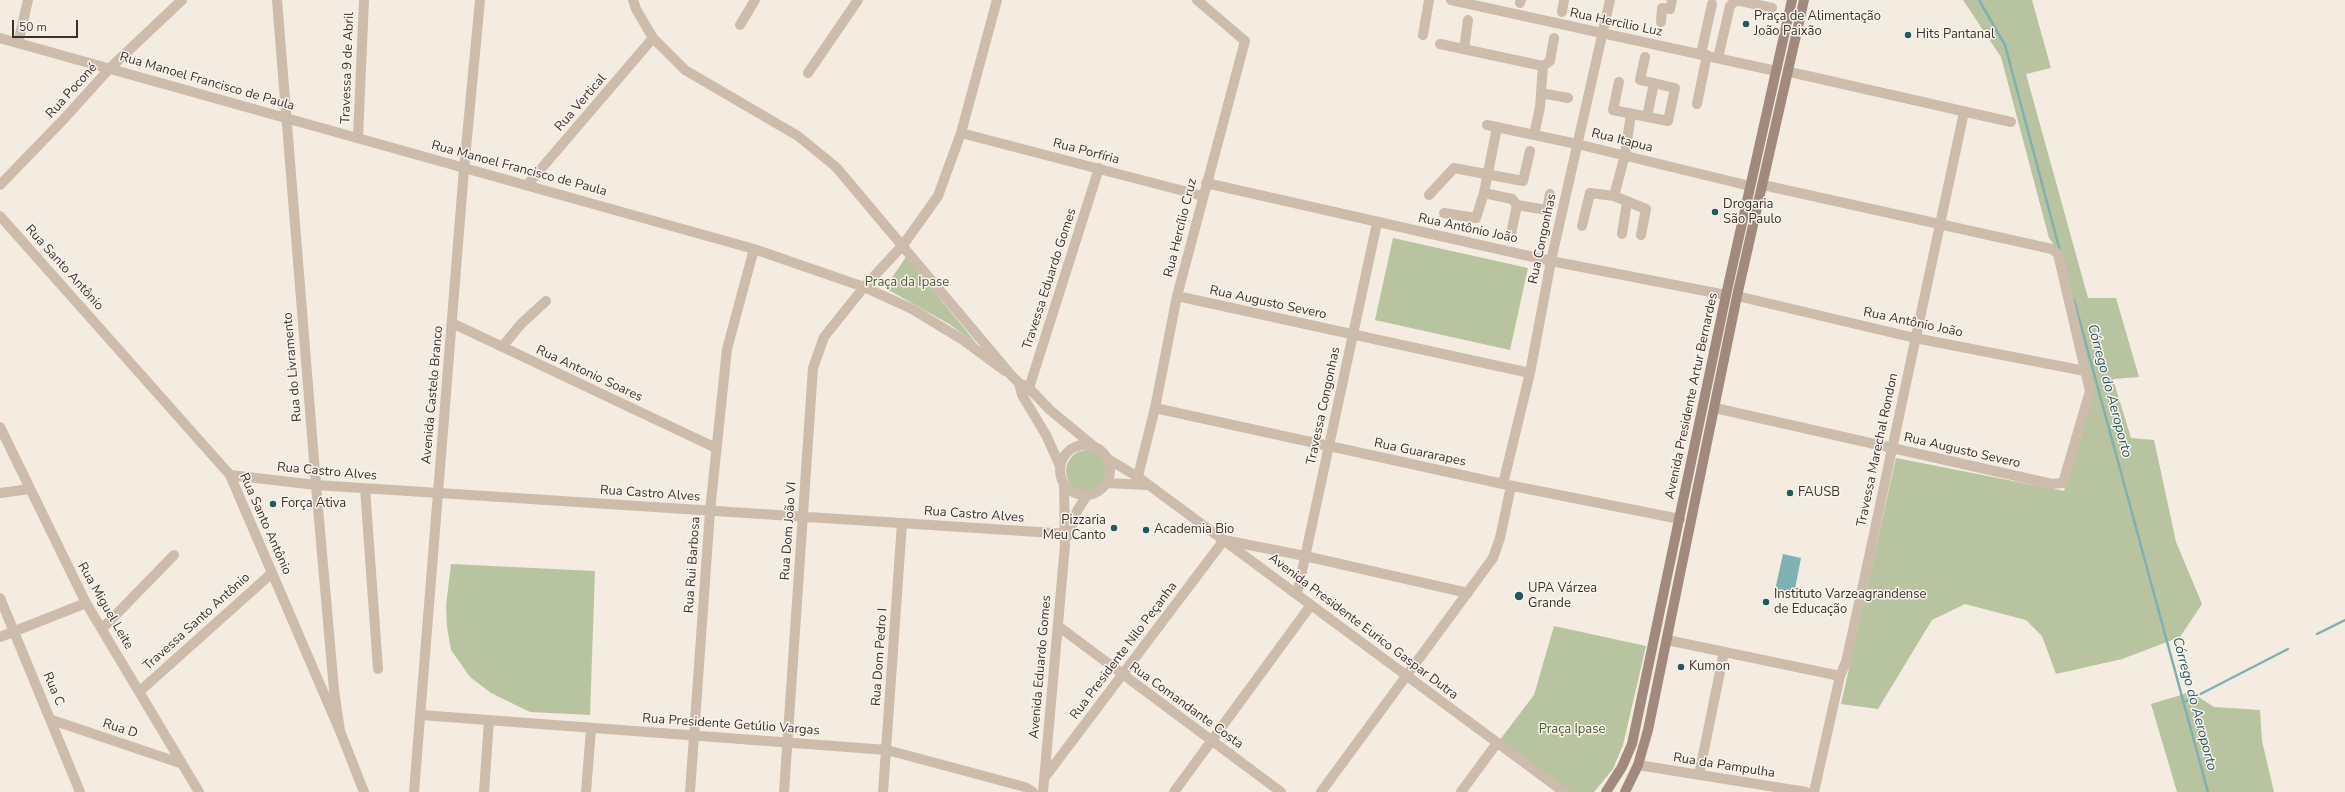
<!DOCTYPE html>
<html>
<head>
<meta charset="utf-8">
<style>
	body { margin:0 }
	#map { position:relative; width:2345px; height:792px; overflow:hidden; background:#f4ebe1; font-family:"Nunito Sans",sans-serif }
	canvas { display:block }
	.scale { position:absolute; left:12px; top:20px; width:66px; height:18px; box-sizing:border-box; border:2px solid #3b302b; border-top:0; padding-left:5px; font-size:12px; line-height:14px; white-space:nowrap; color:#3b302b; -webkit-text-stroke:3px #fbf5ee; paint-order:stroke }
</style>
</head>
<body>
<div id="map">
<canvas width="2345" height="792"></canvas>
<div class="scale">50 m</div>
</div>
<script>
const context = document.querySelector('canvas').getContext('2d');
context.lineJoin = 'round';
function paint(path, color) {
  context.fillStyle = color;
  context.fill(path, 'evenodd');
}
function poly(rows) {
  const path = new Path2D();
  for (const r of rows) {
    if (r.length === 3) {
      path.moveTo(r[0] + r[2], r[1]);
      path.arc(r[0], r[1], r[2], 0, 2 * Math.PI);
      continue;
    }
    path.moveTo(r[0], r[1]);
    for (let i = 2; i < r.length; i += 2) path.lineTo(r[i], r[i + 1]);
  }
  return path;
}
function strokePath(path, color, width, dash) {
  context.strokeStyle = color;
  context.lineWidth = width;
  context.lineCap = dash ? 'butt' : 'round';
  context.setLineDash(dash || []);
  context.stroke(path);
}
function label(font, color, halo, rows, align = 'center') {
  context.font = font + ' "Nunito Sans",sans-serif';
  context.lineWidth = 3;
  context.setLineDash([]);
  context.textBaseline = 'middle';
  context.strokeStyle = halo;
  context.fillStyle = color;
  for (const [text, x, y, turn = 0] of rows) {
    context.save();
    context.translate(x, y);
    context.rotate((+turn || 0) * Math.PI / 180);
    context.textAlign = isNaN(turn) ? turn : align;
    if (halo) context.strokeText(text, 0, 0);
    context.fillText(text, 0, 0);
    context.restore();
  }
}
paint(poly([
	[1963,0,2032,0,2051,68,2026,74,2088,298,2116,298,2139,377,2113,379,2131,438,2154,440,2176,542,2202,604,2180,637,2122,659,2056,674,2042,636,2026,620,1965,604,1932,620,1878,709,1841,704,1896,458,2064,491,2093,389,2059,251,2049,238,2001,57],
	[1393,238,1528,268,1510,350,1375,320],
	[906,257,977,344,949,324,885,288],
	[1087,471,21],
	[451,564,595,571,590,715,530,712,491,693,470,677,451,650,447,627,446,606],
	[1554,626,1646,646,1623,745,1613,769,1594,792,1565,792,1499,741,1534,695],
	[2191,692,2214,707,2260,710,2262,741,2274,792,2177,792,2151,704]
]), '#b8c4a0');
paint(poly([
	[1783,554,1801,558,1794,594,1775,590]
]), '#7fb0b2');
strokePath(poly([
	[1979,0,2005,45,2060,251],
	[2074,300,2208,792],
	[2317,634,2345,620],
	[2183,703,2288,649]
]), '#7fb0b2', 2.5);
strokePath(poly([
	[277,0,316,485,334,690,340,731],
	[1451,0,1776,71],
	[1520,3,1521,0],
	[1562,12,1564,0],
	[1661,22,1662,8,1670,9,1672,0],
	[740,25,755,0],
	[1423,35,1429,0],
	[0,38,754,249,864,287,912,309,963,340,1005,371],
	[18,43,28,0],
	[1440,44,1543,66,1540,107,1534,135],
	[1464,49,1468,20],
	[1701,54,1712,4],
	[1718,58,1730,6,1735,1,1741,1,1772,8],
	[1543,66,1550,61,1554,38],
	[1790,72,2011,122],
	[808,73,858,0],
	[1619,82,1613,110,1668,121,1675,88,1640,80,1645,57],
	[1541,93,1568,98],
	[1697,104,1707,55],
	[1647,117,1654,83],
	[1487,125,1577,144,1750,186],
	[961,133,1203,196],
	[358,137,364,0],
	[1206,183,1551,261,1726,295],
	[528,184,653,38],
	[0,185,63,120,110,68,182,0],
	[1484,193,1512,199,1517,205,1511,234],
	[1429,195,1454,168,1523,181,1530,151],
	[1614,196,1625,155,1631,114],
	[1517,205,1547,210,1550,194],
	[1444,213,1476,218,1484,193,1497,127],
	[0,216,230,475,340,731,364,792],
	[1582,226,1590,193,1614,196,1646,209,1641,235],
	[1622,234,1627,202],
	[1177,296,1530,373],
	[1737,296,1915,338,2085,371],
	[452,323,716,448],
	[502,347,521,324,546,301],
	[1024,393,1029,388,1099,168],
	[1155,408,1503,484,1680,519],
	[1715,408,2052,484,2063,483,2090,391,2058,254,2052,249,1763,185],
	[0,427,86,603,199,792],
	[230,475,316,485,1069,534],
	[1136,484,1155,408,1177,296,1245,41,1197,0],
	[1503,484,1530,373,1551,261,1610,0],
	[365,488,378,669],
	[0,493,30,489],
	[1297,594,1377,223],
	[0,598,80,792],
	[1058,626,1281,792],
	[102,629,174,555],
	[0,637,86,603],
	[1667,640,1840,676],
	[140,691,272,573],
	[421,715,887,750,1025,787,1033,792],
	[52,720,180,763],
	[1638,765,1806,792],
	[1699,775,1724,652],
	[1045,777,1224,540,1305,556,1468,593],
	[484,792,489,720],
	[586,792,591,729],
	[690,792,710,511,727,349,754,249],
	[784,792,813,368,824,337,864,287,903,245,938,196,961,133,997,0],
	[883,792,902,523],
	[1174,792,1311,605],
	[1321,792,1493,558,1500,538,1511,486],
	[1461,792,1497,743],
	[1814,792,1840,676,1846,662,1863,585,1964,112]
]), '#cdbbac', 10);
strokePath(poly([
	[633,0,636,9,653,38,685,70,798,136,836,167,1011,375,1019,383,1029,388,1050,410,1096,448],
	[1019,383,1022,395,1046,435,1060,466],
	[1085,470,25],
	[1108,459,1138,477,1564,792],
	[1107,483,1146,485],
	[1068,536,1077,511,1087,495],
	[414,792,464,169,480,0],
	[1043,792,1065,545,1064,485]
]), '#cdbbac', 10);
strokePath(poly([
	[1606,792,1622,767,1632,744,1726,295,1792,0],
	[1625,792,1638,765,1648,730,1737,296,1804,0]
]), '#a18a7d', 10);
for (const [x, y, r, color] of [
	[1746,24,4,"#1f5a5e"],
	[1908,35,4,"#1f5a5e"],
	[1715,212,4,"#1f5a5e"],
	[1790,493,4,"#1f5a5e"],
	[273,504,4,"#1f5a5e"],
	[1114,528,4,"#1f5a5e"],
	[1146,530,4,"#1f5a5e"],
	[1519,596,5,"#1f5a5e"],
	[1766,602,4,"#1f5a5e"],
	[1681,667,4,"#1f5a5e"]
]) {
  const dot = new Path2D();
  dot.arc(x, y, r, 0, 2 * Math.PI);
  context.fillStyle = color;
  context.fill(dot);
  strokePath(dot, '#fbf5ee', 1.5);
}
label('13px', '#3b302b', '#fbf5ee', [
	["Praça de Alimentação",1754,17],
	["João Paixão",1754,32],
	["Hits Pantanal",1916,35],
	["Drogaria",1723,205],
	["São Paulo",1723,220],
	["FAUSB",1798,493],
	["Força Ativa",281,504],
	["Pizzaria",1106,521,"right"],
	["Meu Canto",1106,536,"right"],
	["Academia Bio",1154,530],
	["UPA Várzea",1528,589],
	["Grande",1528,604],
	["Instituto Varzeagrandense",1774,595],
	["de Educação",1774,610],
	["Kumon",1689,667]
], 'left');
label('13px', '#3b302b', '#fbf5ee', [
	["Rua Hercilio Luz",1616,23,12],
	["Travessa 9 de Abril",348,68,-88],
	["Rua Manoel Francisco de Paula",207,82,16],
	["Rua Poconé",72,91,-48],
	["Rua Vertical",581,103,-49],
	["Rua Itapua",1622,141,14],
	["Rua Porfíria",1086,152,15],
	["Rua Manoel Francisco de Paula",519,169,15],
	["Rua Hercílio Cruz",1181,228,-76],
	["Rua Antônio João",1468,229,12],
	["Rua Congonhas",1543,239,-78],
	["Rua Santo Antônio",64,268,48],
	["Travessa Eduardo Gomes",1050,279,-72],
	["Rua Augusto Severo",1268,303,12],
	["Rua Antônio João",1913,323,12],
	["Rua do Livramento",293,367,-95],
	["Rua Antonio Soares",589,374,25],
	["Avenida Castelo Branco",433,395,-85],
	["Avenida Presidente Artur Bernardes",1692,396,-78],
	["Travessa Congonhas",1324,406,-78],
	["Travessa Marechal Rondon",1878,450,-78],
	["Rua Augusto Severo",1962,451,13],
	["Rua Guararapes",1420,453,12],
	["Rua Castro Alves",327,472,5],
	["Rua Castro Alves",650,494,4],
	["Rua Castro Alves",974,515,4],
	["Rua Santo Antônio",265,524,66],
	["Rua Dom João VI",789,531,-86],
	["Rua Rui Barbosa",693,565,-86],
	["Rua Miguel Leite",105,606,60],
	["Travessa Santo Antônio",197,622,-42],
	["Avenida Presidente Eurico Gaspar Dutra",1363,627,37],
	["Rua Presidente Nilo Peçanha",1124,651,-53],
	["Rua Dom Pedro I",880,657,-86],
	["Avenida Eduardo Gomes",1041,667,-85],
	["Rua C",53,689,67],
	["Rua Comandante Costa",1186,706,36],
	["Rua Presidente Getúlio Vargas",731,725,4],
	["Rua D",120,729,18],
	["Rua da Pampulha",1724,766,9]
]);
label('13px', '#4a5a2e', '#fbf5ee', [
	["Praça da Ipase",907,283],
	["Praça Ipase",1572,730]
]);
label('italic 14px', '#1f5a5e', '#fbf5ee', [
	["Córrego do Aeroporto",2109,391,75],
	["Córrego do Aeroporto",2194,704,75]
]);
</script>
</body>
</html>
